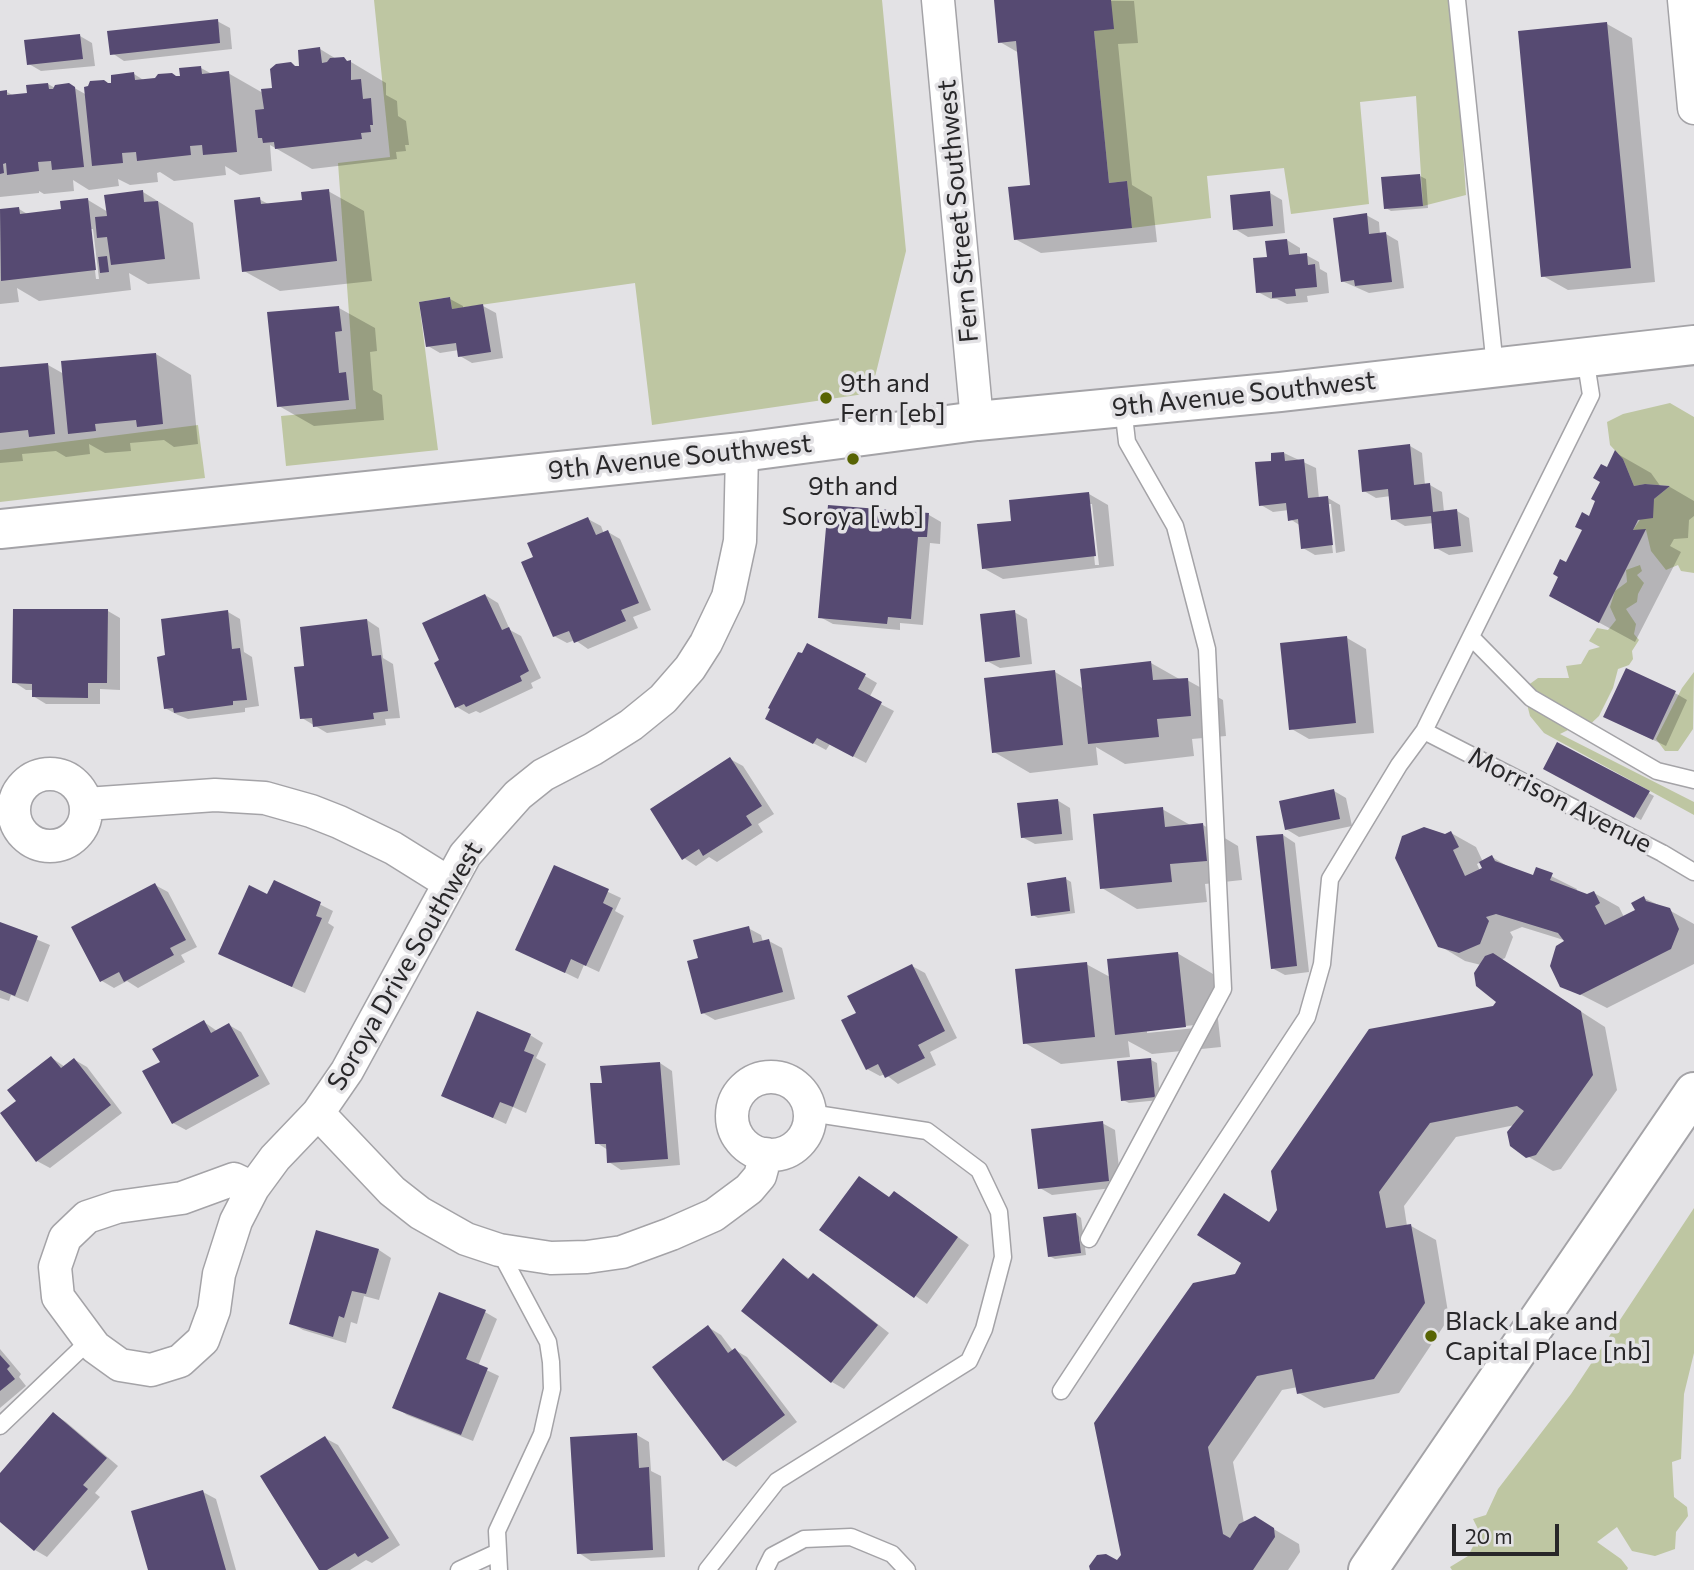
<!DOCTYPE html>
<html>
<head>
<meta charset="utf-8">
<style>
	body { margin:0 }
	#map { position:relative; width:1694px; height:1570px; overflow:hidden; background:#e3e2e5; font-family:Commissioner,sans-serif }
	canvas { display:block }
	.scale { position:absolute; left:1452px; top:1524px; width:107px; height:32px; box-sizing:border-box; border:4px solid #282729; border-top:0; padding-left:9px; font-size:21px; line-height:24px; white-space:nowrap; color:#282729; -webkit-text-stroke:5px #e3e2e5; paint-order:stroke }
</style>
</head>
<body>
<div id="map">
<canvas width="1694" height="1570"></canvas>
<div class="scale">20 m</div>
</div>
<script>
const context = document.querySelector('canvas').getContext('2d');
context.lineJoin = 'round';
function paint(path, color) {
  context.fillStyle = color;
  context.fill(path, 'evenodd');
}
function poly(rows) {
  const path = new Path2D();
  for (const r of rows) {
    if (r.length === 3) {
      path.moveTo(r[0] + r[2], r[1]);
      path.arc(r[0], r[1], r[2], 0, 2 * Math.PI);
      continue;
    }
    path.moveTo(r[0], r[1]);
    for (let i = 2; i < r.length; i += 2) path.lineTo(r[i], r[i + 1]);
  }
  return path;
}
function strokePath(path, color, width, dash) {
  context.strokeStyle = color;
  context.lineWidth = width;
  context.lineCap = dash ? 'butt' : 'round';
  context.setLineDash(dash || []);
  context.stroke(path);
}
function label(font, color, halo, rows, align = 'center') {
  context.font = font + ' Commissioner,sans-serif';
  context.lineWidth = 7;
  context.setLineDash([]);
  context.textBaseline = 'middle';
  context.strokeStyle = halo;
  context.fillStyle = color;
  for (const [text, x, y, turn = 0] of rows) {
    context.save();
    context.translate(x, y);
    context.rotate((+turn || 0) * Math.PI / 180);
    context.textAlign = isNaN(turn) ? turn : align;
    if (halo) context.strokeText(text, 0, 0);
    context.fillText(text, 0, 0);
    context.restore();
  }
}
paint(poly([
	[374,0,882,0,906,251,871,393,652,425,635,283,452,309,450,297,419,302,438,450,286,466,281,416,356,409,338,163,390,157],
	[1111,0,1453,0,1466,195,1423,206,1416,96,1360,102,1369,204,1291,214,1284,168,1207,176,1211,218,1132,228,1127,181,1109,183,1094,31],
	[1670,403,1694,417,1694,573,1681,571,1678,565,1666,570,1651,551,1646,530,1633,530,1654,499,1670,486,1645,484,1634,486,1623,459,1610,445,1607,422,1623,414],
	[198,425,205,478,0,502,0,450],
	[1640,565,1642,571,1637,575,1644,583,1638,594,1637,602,1626,609,1636,624,1634,634,1639,640,1632,651,1633,659,1629,665,1618,669,1613,688,1599,716,1584,730,1570,729,1560,734,1694,802,1694,815,1544,733,1530,716,1526,700,1527,686,1538,678,1569,678,1566,666,1581,664,1589,650,1600,647,1589,641,1597,628,1608,630,1616,620,1610,607,1615,591,1627,582,1626,570],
	[1694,672,1693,729,1678,751,1665,751,1656,739,1682,688],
	[1694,1208,1694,1353,1684,1394,1681,1459,1672,1462,1674,1497,1687,1507,1688,1516,1676,1532,1675,1549,1655,1556,1632,1551,1617,1527,1597,1542,1621,1559,1628,1568,1627,1570,1452,1570,1450,1567,1468,1556,1480,1533,1473,1519,1486,1515,1498,1489,1571,1394]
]), '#bec6a2');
paint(poly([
	[996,0,1134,1,1138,43,1118,44,1132,185,1152,197,1157,242,1041,253,1015,239,1032,186,1019,53,1000,42],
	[217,21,230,28,232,49,124,61,112,53],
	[1607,24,1632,38,1655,282,1568,290,1543,276],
	[80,36,92,43,95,66,41,71,29,64],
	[320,49,338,60,351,62,386,83,386,95,397,101,398,116,406,121,409,145,405,145,406,151,396,152,397,159,312,169,270,145,272,171,240,175,225,166,226,175,174,181,160,172,157,173,158,182,130,185,118,179,119,186,89,190,73,180,74,191,44,194,39,191,39,193,0,197,0,92,7,92,14,96,28,94,48,84,55,88,69,85,87,95,134,74,145,81,182,78,201,68,212,74,228,73,263,93,274,89],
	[1420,176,1426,179,1428,208,1391,211,1386,208],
	[328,191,364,211,372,281,280,291,244,271,259,199,270,205,304,201],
	[143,192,193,223,200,279,148,284,129,273,131,290,39,301,17,288,19,302,0,304,0,211,19,209,29,215,63,211,88,200,108,212],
	[90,229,93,229,99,279,96,279],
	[1270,193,1282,200,1285,233,1248,237,1235,229],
	[1366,215,1379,222,1380,235,1386,234,1398,241,1404,288,1369,293,1342,281],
	[1287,240,1300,248,1300,256,1306,255,1319,262,1320,269,1327,273,1329,293,1307,296,1308,302,1287,304,1277,299,1271,299,1258,292,1269,258],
	[450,299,463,306,463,309,483,306,496,313,503,358,472,363,460,356,459,350,440,353,428,346],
	[339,308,375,328,377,351,370,352,373,390,382,395,384,420,314,426,279,406],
	[156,354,191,375,198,444,174,447,164,440,130,443,131,451,105,453,89,444,90,454,66,457,56,451,22,454,23,461,0,463,0,369,48,365,64,374],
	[1410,446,1422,453,1425,485,1430,485,1442,492,1444,512,1457,511,1469,518,1473,552,1449,555,1436,548,1434,523,1405,526,1393,519,1391,496,1376,498,1364,491],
	[1284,453,1316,468,1319,499,1328,498,1340,505,1345,551,1336,553,1331,504,1327,504,1333,553,1315,555,1303,548,1301,526,1290,519,1289,510,1273,512,1261,505,1273,462],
	[1616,453,1651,473,1661,487,1670,487,1694,501,1694,516,1689,520,1688,538,1674,539,1670,546,1681,552,1635,642,1587,616,1566,565,1590,519],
	[1089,494,1108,505,1114,566,1003,579,983,568,1013,522],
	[1089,504,1092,504,1099,565,1095,565],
	[829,507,929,515,941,522,940,544,930,543,923,625,900,623,900,630,833,624,820,617],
	[588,519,601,526,604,534,608,532,620,539,651,610,633,617,638,628,588,649,575,640,567,643,554,636],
	[485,595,498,603,510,630,521,636,541,678,531,683,533,688,480,713,476,711,469,714,457,707,442,661],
	[108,611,120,618,120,690,100,689,100,704,46,704,33,696,34,690,26,690,14,682],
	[228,612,240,619,244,652,252,657,259,706,245,708,245,712,188,719,178,715,165,708,167,657],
	[1014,612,1027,619,1032,664,1000,668,987,661],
	[367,620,379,628,383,658,393,664,400,718,385,719,386,725,327,733,302,718],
	[1347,638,1366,649,1374,733,1309,739,1290,728],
	[1151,663,1181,680,1187,680,1223,700,1226,736,1192,739,1194,756,1125,764,1096,747,1098,765,1030,773,994,752,1055,672,1084,689],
	[865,676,877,683,869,698,894,711,866,763,830,744,826,750,780,725],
	[1675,693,1687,700,1666,746,1618,723],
	[1558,744,1654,796,1641,820,1546,768],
	[730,759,743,766,774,814,758,824,763,832,717,862,709,857,696,866,684,858],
	[1334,791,1346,798,1352,826,1299,837,1286,829],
	[1057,800,1070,808,1073,840,1035,844,1022,837],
	[1162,809,1192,826,1203,825,1238,846,1242,880,1205,884,1207,902,1137,909,1102,888],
	[1451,833,1476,847,1483,862,1492,857,1514,870,1534,877,1537,869,1577,889,1576,892,1588,896,1594,893,1619,907,1624,917,1637,910,1644,898,1669,910,1694,924,1694,964,1607,1008,1562,985,1567,941,1522,927,1510,932,1513,937,1505,958,1501,960,1605,1027,1617,1090,1561,1169,1553,1171,1527,1156,1515,1125,1456,1137,1404,1206,1407,1226,1411,1226,1436,1240,1449,1318,1399,1393,1324,1408,1299,1393,1298,1387,1282,1390,1233,1462,1244,1523,1255,1518,1299,1544,1300,1552,1288,1570,1092,1570,1118,1563,1236,1275,1244,1263,1250,1210,1271,1223,1499,1002,1481,965,1465,961,1440,946,1445,836],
	[1481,862,1484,869,1480,871,1477,864],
	[1283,835,1295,843,1309,972,1285,975,1272,968],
	[555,867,621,898,615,911,624,916,599,972,584,965,578,979,517,949],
	[1066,879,1071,882,1075,913,1038,918,1033,915],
	[275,882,333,911,328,923,334,927,305,993,221,954,268,896],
	[155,885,168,892,197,947,181,955,185,962,138,988,127,981,114,988,102,981],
	[0,924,50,945,28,1002,11,995,9,1001,0,998],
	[748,928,761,935,763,942,769,941,782,948,795,999,715,1020,703,1013,700,960],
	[1177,953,1213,974,1221,1047,1152,1054,1128,1041,1130,1057,1061,1064,1025,1043,1086,964,1110,977],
	[1195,1025,1195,1028,1147,1033,1147,1030],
	[912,966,925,973,957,1038,930,1052,936,1065,898,1084,885,1074,880,1076,867,1069,858,1014],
	[204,1022,217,1031,229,1025,241,1032,270,1084,186,1130,173,1123,162,1063],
	[530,1035,543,1043,536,1058,546,1064,526,1113,513,1107,506,1124,443,1095],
	[52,1058,65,1067,75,1060,87,1067,122,1113,50,1168,37,1161,18,1102],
	[1151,1060,1157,1063,1160,1100,1129,1103,1123,1100],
	[660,1063,672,1071,680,1165,621,1170,609,1162,608,1150,597,1143,604,1084],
	[1102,1123,1115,1130,1121,1187,1052,1195,1040,1188],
	[890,1198,906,1200,969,1245,927,1304,822,1230],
	[1076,1214,1081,1218,1086,1255,1055,1259,1049,1256],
	[379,1250,391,1258,379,1300,364,1296,357,1324,351,1322,346,1343,303,1330,291,1323],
	[783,1261,810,1279,814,1275,826,1283,889,1333,844,1389,832,1382],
	[485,1312,497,1319,478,1366,499,1376,473,1441,407,1415,395,1407],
	[708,1327,721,1335,733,1351,735,1350,747,1357,797,1422,736,1467,724,1460],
	[0,1349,21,1374,19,1377,26,1386,0,1408],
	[54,1414,66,1422,118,1466,95,1493,100,1497,47,1557,35,1550,0,1519,0,1476],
	[637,1435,649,1442,651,1471,661,1476,665,1557,591,1561,579,1553],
	[325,1438,338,1445,400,1545,372,1563,366,1560,350,1570,321,1570],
	[203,1492,216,1499,236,1570,150,1570]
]), '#0003');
paint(poly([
	[994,0,1111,0,1114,29,1094,31,1109,183,1127,181,1132,228,1014,240,1008,187,1030,185,1016,41,998,43],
	[218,19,220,43,110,55,107,31],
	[1607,22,1631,268,1541,277,1518,31],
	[80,34,83,59,27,65,24,40],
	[320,47,322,63,327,62,330,58,344,57,347,61,351,60,351,80,361,79,363,99,371,98,373,125,370,125,371,132,361,133,362,139,275,149,274,142,263,143,262,138,258,138,255,110,264,109,261,89,272,88,270,69,276,64,291,62,295,66,299,66,298,50],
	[201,66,202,74,229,71,237,152,203,155,202,145,190,146,191,155,137,161,136,152,122,153,123,163,92,166,84,87,88,86,90,81,104,80,108,83,111,83,111,75,134,72,135,80,155,78,158,74,172,73,176,76,180,76,179,68],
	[48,83,49,89,53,89,55,85,69,83,75,87,84,167,52,170,51,161,38,162,39,171,7,175,6,163,3,164,4,173,0,174,0,91,7,90,7,95,27,93,26,85],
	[1420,174,1423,206,1384,209,1381,177],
	[329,189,337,261,242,272,234,200,260,197,261,204,302,200,301,192],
	[143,190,144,202,158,201,165,259,111,265,107,237,97,238,95,217,107,216,104,195],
	[1270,191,1273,226,1233,230,1230,195],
	[88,198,96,270,1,281,0,209,19,207,20,214,61,209,60,201],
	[1367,213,1369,234,1386,232,1392,282,1355,286,1354,280,1341,282,1333,218],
	[1287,239,1289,255,1307,253,1308,265,1315,264,1317,287,1295,289,1296,296,1272,298,1272,292,1256,293,1253,258,1267,257,1265,241],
	[107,256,109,272,100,273,98,257],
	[450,297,452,309,483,304,491,352,458,357,456,343,426,347,419,302],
	[339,306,342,331,335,332,339,373,346,372,349,400,277,407,267,312],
	[156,353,163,424,137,427,136,420,95,424,96,431,68,434,61,361],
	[48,363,55,434,29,437,28,430,0,433,0,367],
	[1410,444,1414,485,1430,483,1433,512,1457,509,1461,546,1434,549,1431,516,1391,520,1388,489,1362,492,1358,450],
	[1615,450,1623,459,1634,486,1645,484,1670,486,1654,499,1653,518,1638,520,1633,530,1646,529,1599,623,1549,596,1558,577,1553,574,1560,559,1566,562,1582,530,1575,527,1582,512,1589,516,1595,501,1591,499,1600,482,1593,478,1601,464,1607,467],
	[1284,452,1285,461,1304,459,1308,498,1328,496,1333,545,1301,549,1298,519,1288,521,1286,503,1259,506,1255,462,1271,461,1271,453],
	[1089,492,1096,556,982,569,977,524,1011,521,1009,500],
	[828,505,929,513,927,537,918,537,911,619,888,617,887,624,818,618],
	[588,517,596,535,608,530,639,603,621,610,626,621,574,643,569,631,553,637,521,562,533,557,527,543],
	[485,594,502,630,509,627,529,671,520,676,522,681,466,707,464,704,455,708,434,663,439,660,422,623],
	[13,609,108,609,107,683,88,683,88,698,32,697,32,684,12,683],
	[228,610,232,649,240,648,247,700,233,701,233,705,174,713,173,708,164,709,157,657,165,655,161,619],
	[1015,610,1020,657,985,662,980,614],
	[367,619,372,656,381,655,388,711,373,713,374,719,313,727,312,718,300,719,294,667,304,666,300,627],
	[1347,636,1356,723,1289,730,1280,643],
	[807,643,866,674,858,689,882,702,853,757,817,738,813,744,765,719,770,709,768,708,798,652,802,653],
	[1151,661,1153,680,1188,678,1191,716,1157,719,1159,737,1088,744,1080,669],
	[1626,668,1676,691,1653,740,1603,717],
	[1055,670,1063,745,992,753,984,678],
	[1557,742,1650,791,1634,818,1543,769],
	[730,757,762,806,746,816,752,825,703,856,699,849,682,860,650,809],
	[1334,789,1340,819,1285,830,1279,801],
	[1058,799,1062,834,1021,838,1017,803],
	[1163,807,1165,827,1203,823,1207,861,1170,864,1172,882,1100,889,1093,814],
	[1424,827,1445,834,1451,831,1459,847,1453,850,1465,876,1482,868,1479,862,1492,855,1495,861,1533,875,1536,867,1553,873,1550,880,1587,894,1594,891,1600,903,1595,906,1605,925,1635,910,1631,903,1644,896,1646,901,1670,908,1679,929,1671,949,1580,995,1560,987,1550,966,1556,946,1564,941,1558,933,1496,914,1486,917,1489,921,1480,944,1459,953,1438,947,1395,858,1402,836],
	[1283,834,1297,966,1271,969,1256,836],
	[554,865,609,889,603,903,613,908,586,966,571,959,565,973,515,950],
	[1066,877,1070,911,1031,916,1027,883],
	[274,880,321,902,316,916,322,918,292,987,218,954,249,885,267,894],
	[155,883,186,940,170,948,174,955,124,982,119,972,100,982,71,927],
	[0,922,38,936,15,996,0,990],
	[749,926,753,943,769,939,783,992,701,1014,687,961,698,958,693,940],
	[1178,952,1186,1027,1115,1035,1107,959],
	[1493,953,1581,1011,1593,1075,1536,1155,1526,1158,1510,1146,1507,1132,1524,1111,1517,1106,1430,1123,1379,1192,1386,1228,1411,1224,1425,1303,1374,1379,1297,1394,1292,1369,1257,1376,1208,1447,1223,1534,1230,1538,1239,1524,1255,1516,1274,1528,1275,1537,1253,1570,1090,1570,1089,1566,1097,1555,1106,1554,1117,1560,1121,1555,1094,1423,1193,1283,1235,1274,1241,1263,1197,1235,1224,1193,1269,1222,1277,1210,1271,1171,1369,1029,1493,1006,1496,1002,1476,986,1474,973,1485,956],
	[1087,962,1095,1037,1023,1044,1015,969],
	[912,964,945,1031,918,1045,925,1058,885,1078,878,1064,866,1070,841,1020,856,1013,847,996],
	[477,1011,531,1034,524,1051,534,1055,513,1107,500,1102,493,1118,441,1096],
	[204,1020,211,1033,229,1023,259,1076,172,1124,142,1071,160,1062,152,1049],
	[51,1056,61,1068,74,1058,111,1105,36,1162,0,1113,16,1101,7,1090],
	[1151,1058,1155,1097,1121,1101,1117,1061],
	[660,1062,668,1159,607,1163,606,1144,595,1144,590,1083,602,1083,600,1066],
	[1103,1121,1109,1181,1038,1189,1031,1129],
	[859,1176,889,1197,894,1191,958,1237,914,1298,819,1230],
	[1076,1213,1081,1253,1048,1257,1043,1217],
	[316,1230,379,1249,366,1294,352,1291,344,1318,339,1316,333,1337,289,1324],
	[783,1258,808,1279,813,1273,878,1325,831,1383,741,1311],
	[439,1292,486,1310,466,1359,488,1368,461,1435,392,1408],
	[708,1325,728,1353,735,1348,785,1415,723,1461,652,1367],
	[0,1355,10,1366,7,1369,15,1379,0,1391],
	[53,1412,107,1458,83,1485,88,1489,34,1551,0,1522,0,1473],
	[637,1433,639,1468,649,1467,653,1550,577,1554,570,1437],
	[325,1436,389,1538,358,1557,355,1553,327,1570,319,1570,260,1476],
	[203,1490,226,1570,148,1570,131,1511]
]), '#564a72');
const lane = poly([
	[1457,0,1495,367],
	[1471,637,1531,698,1657,771,1694,780],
	[1424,731,1662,853,1694,872],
	[1089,1239,1223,989,1207,649,1175,526,1127,442,1123,407],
	[499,1250,548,1342,551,1362,552,1389,542,1434,497,1531,499,1570],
	[1061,1391,1307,1017,1322,964,1330,879,1399,765,1424,731,1591,395,1585,357],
	[0,1426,90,1340],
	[459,1570,498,1552],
	[707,1570,777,1481,969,1361,984,1329,1003,1257,999,1212,979,1170,927,1131,810,1113],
	[765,1570,772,1556,804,1539,851,1537,892,1554,907,1570]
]);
const street = poly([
	[938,0,977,421],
	[1684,0,1694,108],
	[50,810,36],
	[86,804,215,795,265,798,311,811,339,822,393,848,449,883],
	[771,1116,39],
	[318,1113,392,1191,420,1213,466,1239,499,1250,551,1258,587,1257,622,1252,671,1234,714,1215,749,1189,760,1176,766,1154],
	[234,1179,253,1188,236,1221,219,1274,214,1310,203,1340,180,1361,151,1370,120,1365,95,1347,58,1297,55,1267,65,1238,87,1217,117,1207,182,1198,234,1179],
	[253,1188,275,1158,318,1113,347,1071,465,855,486,831,518,795,543,775,593,749,631,725,663,699,690,668,706,643,728,597,740,541,742,452]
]);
const secondary = poly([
	[0,529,742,452,977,421,1280,392,1694,345]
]);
const primary = poly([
	[1368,1570,1694,1092]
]);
strokePath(lane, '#a4a3a7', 19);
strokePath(street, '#a4a3a7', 35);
strokePath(secondary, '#a4a3a7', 42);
strokePath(primary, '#a4a3a7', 42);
strokePath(lane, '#fff', 16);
strokePath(street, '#fff', 32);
strokePath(secondary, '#fff', 38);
strokePath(primary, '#fff', 38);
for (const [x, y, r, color] of [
	[826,398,7,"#586404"],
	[853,459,7,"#586404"],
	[1431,1336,7,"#586404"]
]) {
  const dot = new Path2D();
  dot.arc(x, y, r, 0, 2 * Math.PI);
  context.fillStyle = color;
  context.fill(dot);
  strokePath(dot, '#e3e2e5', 2.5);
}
label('26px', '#282729', '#e3e2e5', [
	["Fern Street Southwest",958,211,-95],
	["9th Avenue Southwest",1244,394,-6],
	["9th Avenue Southwest",680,457,-6],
	["Morrison Avenue",1560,800,27],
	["Soroya Drive Southwest",405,966,-60]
]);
label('26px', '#282729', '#e3e2e5', [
	["9th and",840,383],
	["Fern [eb]",840,413],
	["9th and",853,486,"center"],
	["Soroya [wb]",853,516,"center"],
	["Black Lake and",1445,1321],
	["Capital Place [nb]",1445,1351]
], 'left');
</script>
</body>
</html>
